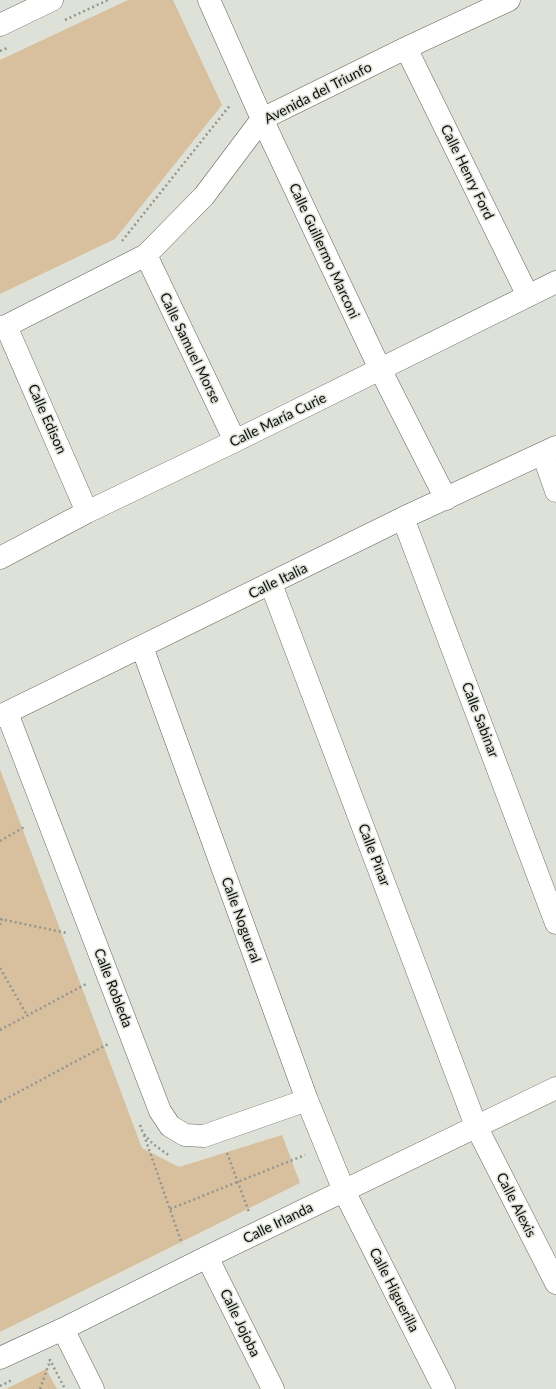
<!DOCTYPE html>
<html>
<head>
<meta charset="utf-8">
<style>
	body { margin:0 }
	canvas { display:block; background:#dde1d7 }
</style>
</head>
<body>
<canvas width="556" height="1389"></canvas>
<script>
const context = document.querySelector('canvas').getContext('2d');
context.lineJoin = 'round';
function paint(path, color) {
  context.fillStyle = color;
  context.fill(path, 'evenodd');
}
function poly(rows) {
  const path = new Path2D();
  for (const r of rows) {
    path.moveTo(r[0], r[1]);
    for (let i = 2; i < r.length; i += 2) path.lineTo(r[i], r[i + 1]);
  }
  return path;
}
function strokePath(path, color, width, dash) {
  context.strokeStyle = color;
  context.lineWidth = width;
  context.lineCap = dash ? 'butt' : 'round';
  context.setLineDash(dash || []);
  context.stroke(path);
}
function label(font, color, halo, rows, align = 'center') {
  context.font = font + ' Lato,sans-serif';
  context.lineWidth = 3;
  context.setLineDash([]);
  context.textBaseline = 'middle';
  context.strokeStyle = halo;
  context.fillStyle = color;
  for (const [text, x, y, turn = 0] of rows) {
    context.save();
    context.translate(x, y);
    context.rotate((+turn || 0) * Math.PI / 180);
    context.textAlign = isNaN(turn) ? turn : align;
    if (halo) context.strokeText(text, 0, 0);
    context.fillText(text, 0, 0);
    context.restore();
  }
}
paint(poly([
	[128,0,173,0,222,105,115,239,0,294,0,60],
	[0,769,142,1148,179,1167,282,1135,300,1183,0,1332],
	[46,1369,57,1389,6,1389]
]), '#d8c09f');
const minor = poly([
	[209,0,262,119,380,369,446,499],
	[0,25,52,0],
	[406,48,528,296],
	[146,255,235,441],
	[6,326,87,512],
	[0,327,6,326,146,255,204,196,262,119,406,48,509,0],
	[543,454,556,491],
	[403,518,556,923],
	[0,558,87,512,235,441,556,282],
	[271,584,476,1126,556,1283],
	[142,647,307,1100,344,1191,444,1389],
	[7,713,160,1111,170,1126,185,1135,204,1136,307,1100],
	[0,716,403,518,556,447],
	[207,1257,273,1389],
	[63,1329,93,1389],
	[0,1358,63,1329,207,1257,556,1088]
]);
strokePath(minor, '#63665e', 23);
strokePath(poly([
	[65,20,108,0],
	[0,51,7,48],
	[122,241,231,104],
	[0,841,26,826],
	[0,919,67,933],
	[0,925,2,919],
	[0,968,27,1015],
	[0,1030,88,983],
	[0,1102,110,1043],
	[140,1125,143,1133,153,1144,167,1154,171,1155],
	[144,1135,182,1244],
	[227,1153,249,1212],
	[170,1209,305,1155],
	[49,1361,50,1360,65,1389],
	[0,1386,12,1380],
	[40,1389,50,1361]
]), '#93968e', 2.5, [2, 3]);
strokePath(minor, '#fff', 22);
label('14px', '#0d0f0b', '#dde1d7', [
	["Avenida del Triunfo",318,93,-27],
	["Calle Henry Ford",467,172,64],
	["Calle Guillermo Marconi",324,251,65],
	["Calle Samuel Morse",190,348,64],
	["Calle Edison",47,419,66],
	["Calle María Curie",278,420,-26],
	["Calle Italia",278,581,-26],
	["Calle Sabinar",480,720,69],
	["Calle Pinar",374,855,69],
	["Calle Nogueral",241,920,70],
	["Calle Robleda",113,988,69],
	["Calle Alexis",516,1205,63],
	["Calle Irlanda",278,1223,-26],
	["Calle Higuerilla",394,1290,63],
	["Calle Jojoba",240,1323,64]
]);
</script>
</body>
</html>
